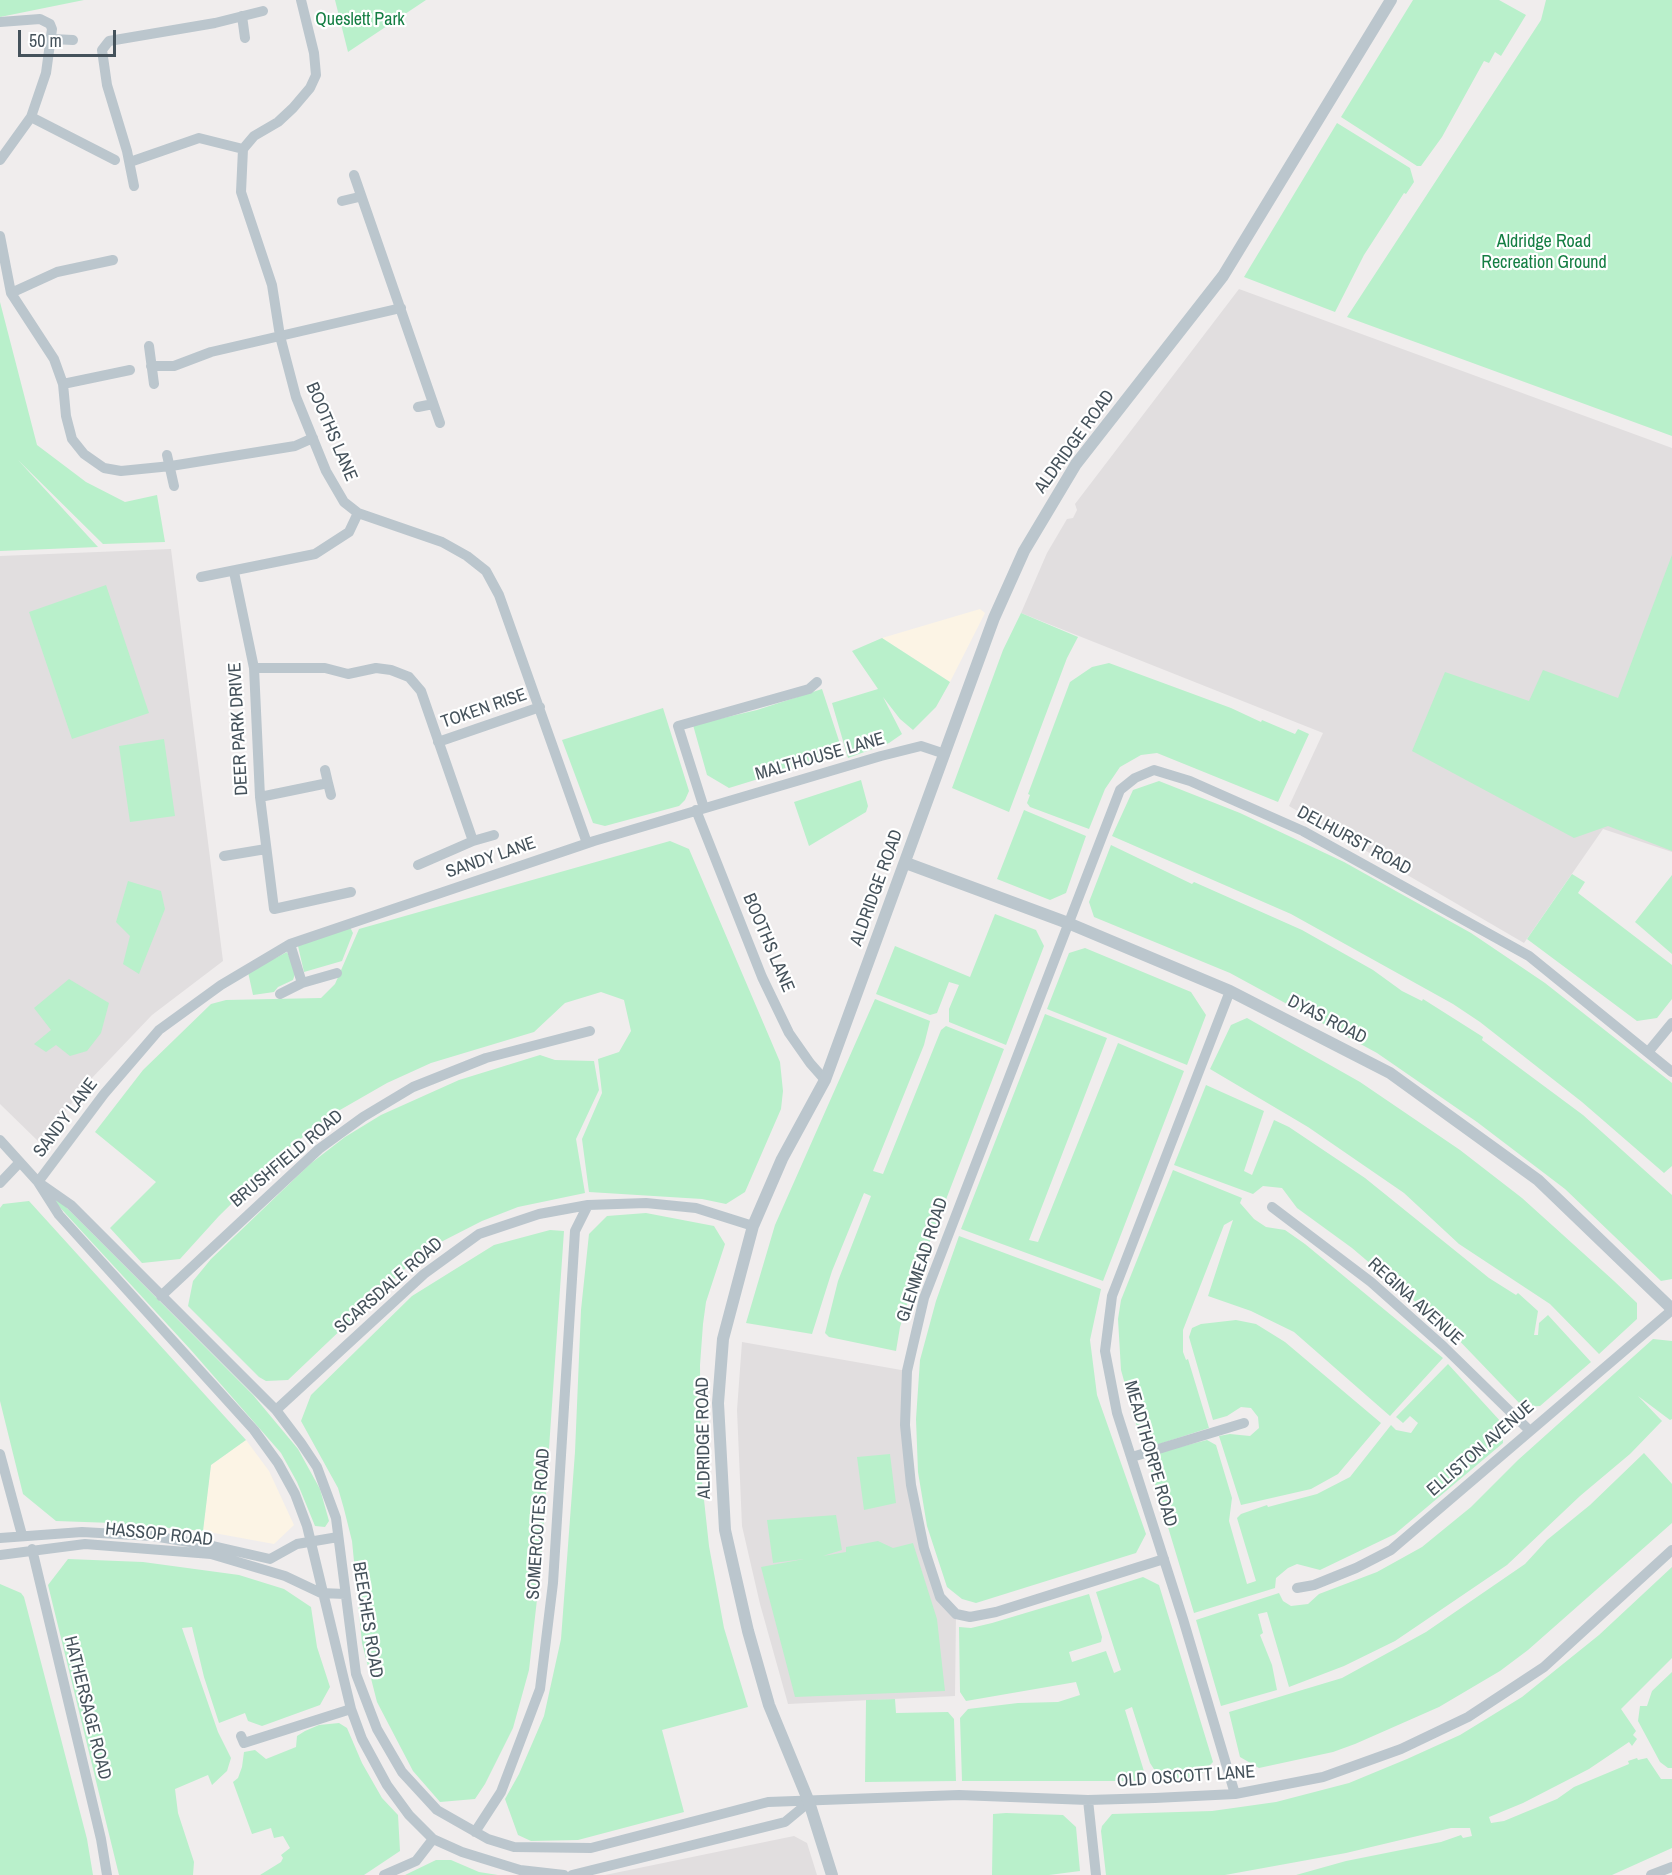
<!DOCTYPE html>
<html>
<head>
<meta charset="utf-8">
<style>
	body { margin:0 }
	#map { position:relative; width:1672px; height:1875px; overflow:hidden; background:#f0eded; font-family:"Archivo Narrow",sans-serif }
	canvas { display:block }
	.scale { position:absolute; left:18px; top:30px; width:98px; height:27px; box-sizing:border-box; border:3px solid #45525b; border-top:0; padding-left:8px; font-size:18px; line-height:21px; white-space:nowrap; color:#45525b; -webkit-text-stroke:4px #fff; paint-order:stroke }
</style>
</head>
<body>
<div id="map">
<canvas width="1672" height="1875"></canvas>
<div class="scale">50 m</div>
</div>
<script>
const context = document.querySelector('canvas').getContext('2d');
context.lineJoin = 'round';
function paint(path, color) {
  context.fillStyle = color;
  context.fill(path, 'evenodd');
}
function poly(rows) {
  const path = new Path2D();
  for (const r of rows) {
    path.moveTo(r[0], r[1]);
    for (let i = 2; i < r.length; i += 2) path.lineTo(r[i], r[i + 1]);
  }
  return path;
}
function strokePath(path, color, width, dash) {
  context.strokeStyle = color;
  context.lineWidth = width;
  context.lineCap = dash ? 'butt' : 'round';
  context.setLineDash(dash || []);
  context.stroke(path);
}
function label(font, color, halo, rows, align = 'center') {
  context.font = font + ' "Archivo Narrow",sans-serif';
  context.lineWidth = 4.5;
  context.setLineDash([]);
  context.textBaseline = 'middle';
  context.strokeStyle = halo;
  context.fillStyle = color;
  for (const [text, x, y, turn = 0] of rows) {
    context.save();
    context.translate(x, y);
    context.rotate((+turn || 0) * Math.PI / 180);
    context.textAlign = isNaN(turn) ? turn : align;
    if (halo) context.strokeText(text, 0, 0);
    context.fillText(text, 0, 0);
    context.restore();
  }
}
paint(poly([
	[980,609,985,613,950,682,882,638],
	[246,1440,269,1471,294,1525,274,1544,203,1531,211,1465]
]), '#fcf4e5');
paint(poly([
	[1239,289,1672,448,1672,852,1603,829,1524,943,1289,806,1323,733,1021,613,1047,553,1067,519,1073,518,1077,510,1075,504],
	[171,549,223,961,152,1015,91,1079,40,1143,0,1104,0,556],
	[742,1342,907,1371,911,1485,940,1597,956,1614,955,1696,788,1704,760,1604,742,1526,737,1410],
	[794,1836,807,1843,817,1875,605,1875]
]), '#e1dedf');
paint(poly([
	[0,0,84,0,0,17],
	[335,0,426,0,348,52],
	[1413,0,1499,0,1526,15,1501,56,1495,52,1489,63,1484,61,1442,137,1421,166,1417,166,1341,117],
	[1546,0,1672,0,1672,436,1347,317,1541,20],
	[1337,123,1410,168,1414,182,1406,194,1404,193,1364,255,1335,312,1244,277],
	[0,302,37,445,86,482,125,502,157,495,165,542,103,544,18,460,98,547,0,551],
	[1672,555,1672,851,1608,826,1574,838,1412,751,1445,672,1529,701,1543,670,1618,698],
	[106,585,149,713,72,739,29,612],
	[1021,613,1078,637,1067,658,1009,812,952,788,1003,650],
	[882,638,950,682,936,707,913,730,900,719,883,697,902,734,889,743,848,758,832,703,878,689,852,651],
	[1109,663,1231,708,1261,722,1262,720,1295,734,1298,729,1309,734,1278,802,1157,753,1141,755,1120,767,1105,789,1089,829,1030,807,1027,803,1030,795,1028,794,1070,682,1092,667],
	[822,689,843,753,729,788,707,775,693,725,757,710],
	[663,708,689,791,685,800,679,806,605,826,593,823,562,740],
	[164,739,175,816,130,822,119,746],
	[861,780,868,806,866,812,809,846,794,802],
	[1159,781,1240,813,1344,862,1471,933,1545,983,1672,1083,1672,1166,1664,1173,1582,1102,1480,1022,1453,1004,1291,914,1112,836,1133,790],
	[1024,810,1086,836,1066,893,1050,900,997,879],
	[670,841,689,849,780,1062,783,1091,781,1109,745,1192,726,1204,702,1199,589,1192,582,1139,602,1093,598,1059,619,1052,631,1031,624,1000,601,992,565,1003,534,1032,431,1063,387,1083,333,1114,286,1150,219,1216,180,1259,142,1263,110,1228,156,1182,95,1132,143,1070,211,1004,226,1000,321,998,335,984,359,929],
	[1111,845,1192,884,1194,882,1302,930,1373,970,1402,991,1422,1001,1423,999,1483,1037,1482,1040,1583,1115,1672,1195,1672,1279,1661,1281,1565,1189,1477,1122,1377,1053,1230,973,1094,917,1089,902],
	[1572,874,1585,882,1578,893,1672,965,1672,999,1657,1018,1637,1021,1527,939],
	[1672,875,1672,954,1635,922],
	[128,881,161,891,165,909,139,974,123,964,130,936,116,922],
	[995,914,1036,930,1044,946,1006,1045,949,1022,949,1009,959,985,949,982,937,1013,930,1015,876,994,895,946,970,977],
	[350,927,353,933,342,961,304,972,298,946],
	[1085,948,1191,992,1206,1015,1187,1065,1047,1009,1069,953],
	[287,952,296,971,293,980,278,987,274,992,253,995,248,972],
	[69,979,109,1003,101,1033,87,1051,70,1056,56,1045,46,1052,34,1044,51,1030,34,1008],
	[875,999,930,1021,924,1045,873,1171,883,1174,941,1030,946,1026,1004,1049,915,1280,900,1327,896,1351,829,1337,825,1333,838,1281,871,1196,864,1193,832,1271,812,1334,746,1323,775,1225],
	[1045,1014,1107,1038,1029,1240,1038,1242,1118,1043,1184,1071,1103,1281,961,1229],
	[1247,1018,1360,1082,1460,1150,1522,1198,1614,1281,1637,1303,1637,1319,1599,1354,1550,1304,1459,1244,1404,1193,1308,1127,1210,1069,1231,1025],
	[540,1055,555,1060,594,1061,599,1090,576,1139,585,1193,518,1207,482,1221,437,1244,408,1266,288,1380,266,1381,259,1377,188,1306,193,1281,211,1259,310,1164,345,1137,381,1115,459,1080],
	[1206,1085,1264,1111,1244,1171,1252,1175,1274,1120,1289,1127,1365,1178,1489,1278,1516,1295,1518,1293,1538,1311,1534,1335,1538,1335,1539,1323,1548,1315,1591,1362,1540,1406,1523,1407,1451,1332,1352,1248,1297,1208,1282,1188,1263,1186,1253,1194,1174,1165],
	[1173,1170,1242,1198,1240,1203,1254,1219,1266,1227,1285,1230,1305,1244,1443,1358,1390,1416,1294,1332,1251,1311,1208,1296,1233,1220,1224,1225,1183,1330,1183,1352,1186,1360,1188,1359,1209,1428,1156,1445,1140,1438,1121,1370,1118,1319,1121,1300],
	[58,1199,253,1395,298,1449,320,1489,329,1521,325,1527,315,1526,297,1482,281,1453,190,1349,54,1201],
	[29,1201,246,1440,211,1465,203,1531,113,1523,56,1521,23,1494,0,1401,0,1208,3,1204],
	[646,1213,714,1226,725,1244,706,1302,703,1324,700,1365,701,1472,709,1546,724,1628,748,1707,662,1730,684,1812,578,1840,531,1841,518,1835,505,1799,519,1774,544,1716,561,1639,575,1452,581,1310,589,1234,607,1216],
	[550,1230,564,1231,541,1564,529,1670,513,1728,485,1784,475,1799,440,1802,413,1771,377,1702,362,1643,352,1541,344,1509,338,1488,301,1421,311,1395,412,1296,494,1245],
	[959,1236,1101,1289,1090,1340,1097,1395,1146,1534,1136,1553,976,1603,962,1599,947,1587,927,1526,918,1472,916,1419,920,1360,936,1301],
	[1236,1320,1256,1324,1285,1342,1381,1423,1338,1474,1311,1489,1241,1505,1219,1436,1230,1434,1250,1436,1259,1428,1258,1417,1251,1408,1241,1407,1227,1416,1213,1420,1189,1337,1192,1328,1201,1324],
	[1653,1339,1672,1341,1672,1419,1670,1420,1638,1396,1662,1421,1630,1454,1580,1496,1507,1565,1395,1641,1344,1666,1289,1687,1267,1612,1258,1614,1263,1633,1260,1635,1272,1665,1277,1690,1221,1706,1196,1620,1279,1593,1283,1601,1291,1606,1308,1604,1319,1594,1377,1572,1422,1547,1471,1507,1518,1460],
	[1448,1364,1502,1423,1503,1443,1395,1534,1320,1570,1297,1564,1288,1568,1276,1578,1275,1588,1194,1613,1151,1471,1160,1452,1207,1440,1216,1445,1232,1498,1229,1521,1247,1584,1256,1581,1237,1518,1241,1514,1267,1505,1268,1507,1317,1494,1350,1477,1391,1425,1396,1430,1411,1433,1418,1423,1410,1416,1403,1423,1396,1417],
	[1644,1453,1672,1484,1672,1523,1528,1650,1500,1671,1439,1707,1355,1744,1333,1752,1259,1768,1240,1757,1229,1712,1342,1678,1426,1632,1525,1564,1547,1540,1590,1505],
	[890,1454,896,1503,864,1510,857,1457],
	[836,1515,842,1550,823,1556,846,1552,846,1547,878,1541,893,1548,913,1543,937,1619,945,1691,795,1697,761,1567,804,1559,773,1563,767,1520],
	[68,1559,143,1562,239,1575,284,1589,311,1607,317,1647,330,1687,320,1705,262,1726,248,1721,245,1713,219,1723,204,1677,192,1627,182,1628,218,1732,231,1758,227,1771,212,1785,208,1775,175,1789,178,1813,194,1862,193,1875,119,1875,48,1585],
	[1672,1567,1672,1658,1621,1709,1636,1731,1633,1735,1637,1739,1632,1746,1629,1742,1589,1769,1523,1803,1489,1817,1491,1823,1504,1821,1557,1799,1574,1787,1629,1764,1628,1761,1637,1758,1638,1760,1647,1758,1661,1779,1672,1779,1672,1848,1612,1875,1296,1875,1346,1861,1441,1842,1461,1835,1463,1838,1472,1836,1470,1828,1451,1828,1346,1853,1225,1875,1106,1875,1101,1831,1102,1826,1112,1814,1212,1811,1276,1802,1349,1783,1407,1759,1460,1735,1522,1697,1599,1635],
	[1143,1577,1159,1585,1213,1762,1200,1775,1185,1779,1159,1777,1150,1763,1132,1707,1125,1710,1147,1781,962,1781,960,1718,968,1709,1018,1703,1058,1702,1080,1695,1076,1682,966,1701,960,1692,959,1627,971,1628,992,1623,1089,1594,1102,1637,1101,1642,1069,1652,1072,1662,1106,1651,1114,1673,1121,1670,1096,1592],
	[0,1584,21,1593,24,1597,87,1839,93,1875,0,1875],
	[1672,1672,1672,1768,1668,1768,1660,1762,1638,1721,1640,1706,1647,1706,1652,1691],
	[895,1699,896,1713,948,1712,954,1719,956,1781,865,1782,866,1700],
	[339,1723,347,1728,362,1763,382,1798,398,1815,400,1851,364,1875,260,1875,281,1862,283,1858,281,1855,290,1848,283,1836,274,1838,271,1828,252,1834,233,1782,238,1778,242,1767,244,1752,255,1750,266,1759,296,1747,297,1736,305,1731,319,1725],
	[1006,1813,1063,1815,1076,1827,1080,1871,1049,1875,992,1875,993,1814],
	[436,1860,451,1860,479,1872,498,1875,405,1875]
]), '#b9f0cb');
strokePath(poly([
	[301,0,314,53,316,75,310,88,293,108,278,122,254,136,243,149,241,192,272,285,280,336,296,397,326,471,344,502,358,513,442,542,467,556,486,571,499,595,587,843],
	[242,16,245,38],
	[0,22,40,19,50,24,52,29,46,73,31,117,0,160],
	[52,39,73,40],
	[31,117,115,160],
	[130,162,199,138,243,149],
	[354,175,440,423],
	[134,186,127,151,107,85,102,50,109,41,215,23,263,11],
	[342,201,359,197],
	[0,236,11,293,54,359,63,384,66,416,72,439,84,454,104,468,121,471,171,466,295,446,313,438],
	[11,293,57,272,113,260],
	[149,346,154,384],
	[151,366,174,366,211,352,401,308],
	[63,384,130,370],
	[418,407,433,404],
	[167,455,174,486],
	[234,572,254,668,260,797,274,909,351,892],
	[201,577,315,554,349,532,358,513],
	[254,668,325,668,348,674,376,668,391,670,409,677,421,691,473,841,418,865],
	[438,742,540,707],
	[325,770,328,783],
	[260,797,328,783,331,795],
	[704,808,678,726,809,689,817,682],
	[696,810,762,977,789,1033,810,1063,825,1080],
	[473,841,494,835],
	[224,856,266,849],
	[290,944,302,983],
	[1230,991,1112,1296,1105,1351,1117,1413,1183,1619,1235,1794],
	[280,994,302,983,337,973],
	[1649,1051,1672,1023],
	[0,1140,38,1182,59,1215,254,1430,278,1463,295,1494,307,1526,351,1709,362,1739,387,1785,409,1815,433,1839,462,1852,520,1870,564,1875],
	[38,1182,71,1205,276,1410,301,1443,317,1467,336,1518,356,1674,377,1729,402,1772,437,1810,488,1839,514,1847,591,1848,768,1802,959,1795,1088,1800,1155,1798,1235,1794,1323,1777,1401,1749,1468,1717,1544,1667,1672,1550],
	[38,1182,104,1094,159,1030,221,985,290,944,594,841,881,756,921,746,945,754],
	[0,1183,20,1162],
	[1272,1207,1371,1282,1443,1346,1529,1430],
	[161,1296,319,1149,363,1117,413,1087,486,1058,590,1031],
	[276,1410,424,1274,479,1234,539,1214,588,1205,646,1203,696,1208,753,1226],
	[0,1454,22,1535],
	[1132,1457,1244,1423],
	[0,1538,82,1532,153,1536,213,1546,270,1559,297,1544,338,1537],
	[32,1549,101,1839,107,1875],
	[0,1555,85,1544,211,1554,285,1576,321,1593,345,1594],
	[1164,1559,996,1612,970,1617,956,1614,940,1597,924,1548,911,1485,905,1425,907,1371,924,1298,1120,790,1135,778,1154,770,1190,781,1303,831,1529,956,1672,1072],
	[1297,1588,1314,1585,1356,1568,1391,1550,1672,1310],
	[241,1736,244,1743,351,1709],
	[1088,1800,1096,1875],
	[475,1832,501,1792,540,1689,553,1583,575,1231,588,1205],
	[384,1875,416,1861,433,1839],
	[572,1875,785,1822,808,1803],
	[1651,1875,1672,1867]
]), '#bbc6cd', 10);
strokePath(poly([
	[906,863,1068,923,1230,991,1390,1073,1538,1180,1672,1309],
	[832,1875,809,1802,769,1705,748,1631,725,1530,718,1403,723,1339,753,1226,782,1159,825,1080,994,618,1024,551,1076,464,1223,276,1391,0]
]), '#bbc6cd', 12);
label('18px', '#147e43', '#fff', [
	["Queslett Park",360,20],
	["Aldridge Road",1544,242],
	["Recreation Ground",1544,263]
]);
label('18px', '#45525b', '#fff', [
	["BOOTHS LANE",331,432,67],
	["ALDRIDGE ROAD",1075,442,-54],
	["TOKEN RISE",484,709,-19],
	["DEER PARK DRIVE",239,729,-93],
	["MALTHOUSE LANE",820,757,-16],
	["DELHURST ROAD",1354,841,28],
	["SANDY LANE",491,858,-19],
	["ALDRIDGE ROAD",877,888,-70],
	["BOOTHS LANE",768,943,67],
	["DYAS ROAD",1327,1020,27],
	["SANDY LANE",66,1118,-53],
	["BRUSHFIELD ROAD",287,1159,-40],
	["GLENMEAD ROAD",923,1260,-72],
	["SCARSDALE ROAD",389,1286,-41],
	["REGINA AVENUE",1415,1302,42],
	["ALDRIDGE ROAD",704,1438,-91],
	["ELLISTON AVENUE",1481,1449,-41],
	["MEADTHORPE ROAD",1150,1454,74],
	["SOMERCOTES ROAD",539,1524,-86],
	["HASSOP ROAD",159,1535,6],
	["BEECHES ROAD",367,1620,81],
	["HATHERSAGE ROAD",87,1708,76],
	["OLD OSCOTT LANE",1186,1777,-4]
]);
</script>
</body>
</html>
